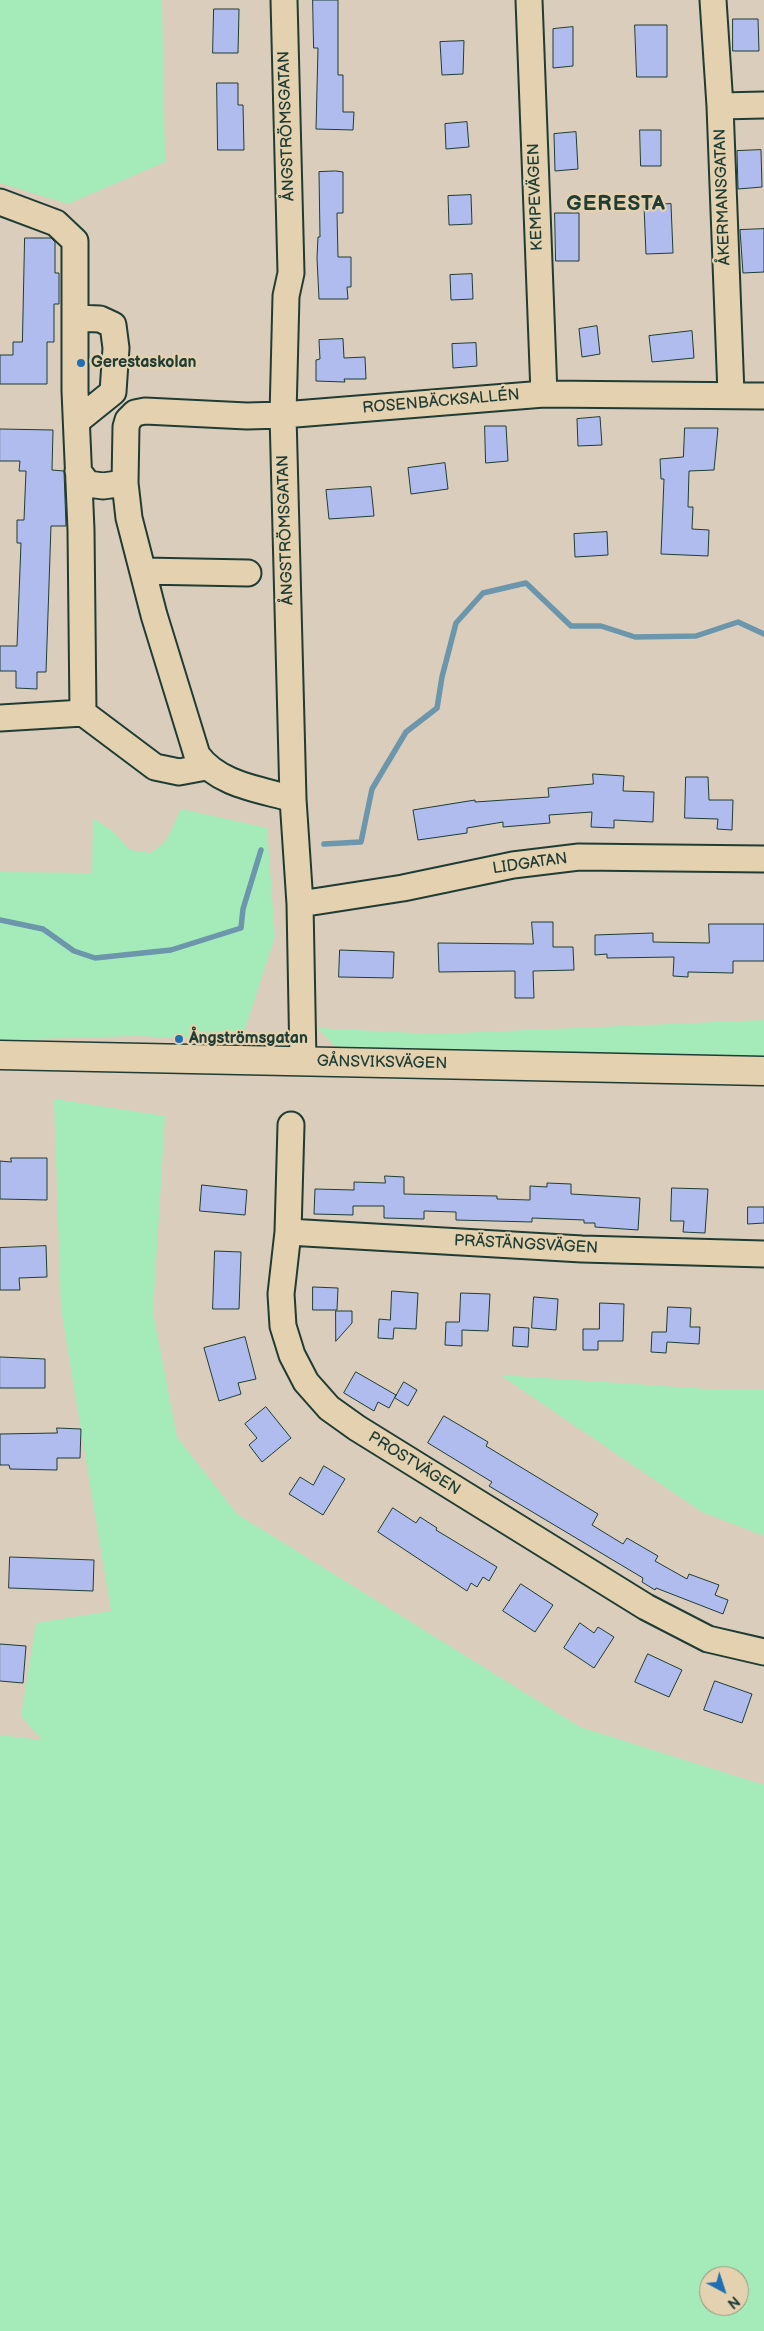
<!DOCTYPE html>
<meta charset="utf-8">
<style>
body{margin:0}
#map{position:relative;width:764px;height:2331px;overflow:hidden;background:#dacdbb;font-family:"Balsamiq Sans",sans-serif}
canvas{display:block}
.north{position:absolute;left:699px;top:2266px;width:50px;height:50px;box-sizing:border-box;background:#e4d1af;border:1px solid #95967e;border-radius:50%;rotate:140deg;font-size:14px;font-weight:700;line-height:20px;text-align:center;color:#1f3d34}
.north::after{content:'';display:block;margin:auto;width:18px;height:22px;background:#1f6fb2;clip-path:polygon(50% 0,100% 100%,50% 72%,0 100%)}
</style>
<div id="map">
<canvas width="764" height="2331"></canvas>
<div class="north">N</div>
</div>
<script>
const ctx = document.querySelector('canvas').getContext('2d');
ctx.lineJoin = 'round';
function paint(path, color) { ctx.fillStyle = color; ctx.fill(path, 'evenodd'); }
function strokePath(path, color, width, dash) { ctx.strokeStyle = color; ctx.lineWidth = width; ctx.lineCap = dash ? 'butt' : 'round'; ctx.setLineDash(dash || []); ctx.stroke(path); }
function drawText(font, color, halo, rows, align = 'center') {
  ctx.font = font + ' "Balsamiq Sans",sans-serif'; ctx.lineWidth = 4.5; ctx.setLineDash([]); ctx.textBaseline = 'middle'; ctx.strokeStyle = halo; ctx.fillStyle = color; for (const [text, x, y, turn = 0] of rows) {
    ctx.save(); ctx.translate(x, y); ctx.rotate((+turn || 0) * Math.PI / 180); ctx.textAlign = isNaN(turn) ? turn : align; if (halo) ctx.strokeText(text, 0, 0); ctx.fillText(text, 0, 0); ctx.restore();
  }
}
paint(new Path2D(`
 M0 0H162L165 162 68 204 0 183Z
 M181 809 267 828 275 937 241 1041 138 1036 0 1040V872L92 873 93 818 111 830 130 850 151 853 166 841Z
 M764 1020V1059L337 1048 318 1028 435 1034Z
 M54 1099 165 1116 153 1312 177 1437 237 1514 580 1727 764 1785V2331H0V1735L42 1740 21 1716 36 1623 111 1611 61 1309ZM709 2276H739V2306H709Z
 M500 1375 723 1390H764V1536L702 1512Z`), '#a4ebb9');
strokePath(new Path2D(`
 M324 844 361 842 372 789 406 732 437 708 442 677 456 623 483 593 526 583 571 626H601L635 637 696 636 738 622 764 634
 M0 920 43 929 74 951 95 958 171 950 241 928 243 909 261 850`), '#6b96ac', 5.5);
const building = new Path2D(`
 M313 0H338V75H343V112H354L353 130 316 129 318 48H314Z
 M214 9H239L238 53H213Z
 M733 19H758L759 51H733Z
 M635 25H667V77H637Z
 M573 27V66L553 68V29Z
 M464 41 463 74 442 75 440 42Z
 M217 83H238V105H243L244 150H218Z
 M467 122 469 147 446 149 445 124Z
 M640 130H661V166H641Z
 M576 132 578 169 555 171 554 134Z
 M761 150 762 187 738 189 737 151Z
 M336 171 343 172V213H337L338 257H351V287H347L348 299H319L317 258 318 237H320L319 172Z
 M471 195 472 224 449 225 448 196Z
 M671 204 673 253 646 254 644 205Z
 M555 213H579V261H556Z
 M764 229V272L743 273 740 230Z
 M25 238H51L55 242V273H59V304H54V342H47V384H0V355H13V342H22Z
 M472 274 473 299 451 300 450 275Z
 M597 326 600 354 582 357 579 329Z
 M692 331 694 358 652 362 649 336Z
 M343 339 344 358 365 357 366 379H344L345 382 316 381V360L320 359 319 340Z
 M476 343 477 366 453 368 452 344Z
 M600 417 602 445 578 446 577 419Z
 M485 426H506L508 461 486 463Z
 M685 428H718L714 470 689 471 688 507H693L692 529 709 530 708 556 661 554 664 479H661L660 459 683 457Z
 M0 429 53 430 52 470 64 471 66 526H51L46 672H37V689L16 688V671H0V646H17L21 543H17V520H24L26 471H19L20 461H0Z
 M445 463 448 489 411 494 408 468Z
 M371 487 374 516 329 519 326 490Z
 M607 532 608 555 575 557 574 534Z
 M593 774 624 776 623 791 654 792 653 822 614 820V828L591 827 592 812 549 815 550 823 503 827V822L467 828V833L418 840 413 810 475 800V802L549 797 548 788 593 784Z
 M686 777H708L709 800H733L732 830 717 829 718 819 685 818Z
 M532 922H553V947H573L574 970 533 971 534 998H515V971L439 972 438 943 533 944Z
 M709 924H764V961H733V973L688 972V977L673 976 674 957 607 958V954L595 955V935L653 933V942L709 943Z
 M340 950 394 952 393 978 339 977Z
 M11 1158H47V1200L0 1199V1161L11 1162Z
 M385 1176 404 1177V1194L497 1196V1199L530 1200V1186L547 1187V1183L571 1184V1194L640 1198 638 1230 595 1227V1223H584V1220L532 1218V1222L456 1220V1212L424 1211V1219L384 1218V1206H353V1215L314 1214 315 1189 354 1190V1182L385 1183Z
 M202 1185 247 1190 245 1215 200 1211Z
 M672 1188 708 1189 705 1233 683 1232 684 1221H671Z
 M748 1207H764V1223L748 1224Z
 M46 1246 47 1277 19 1278 20 1290H0V1248Z
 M215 1251 241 1252 239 1309H213Z
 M313 1287 338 1288 337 1310H313Z
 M392 1291 418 1293 416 1329 394 1328 393 1339 378 1338 379 1319 390 1320Z
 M461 1293 490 1294 488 1331 462 1330V1346L445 1345 446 1322H459Z
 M534 1297 558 1299 556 1330 532 1328Z
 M600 1303 624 1304 623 1341H598V1350H583V1329H599Z
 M668 1307 691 1308 690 1327H700L699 1344 667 1342 666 1353 651 1352 652 1332H666Z
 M336 1311H352V1323L336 1341Z
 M514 1327 529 1328 528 1347 513 1346Z
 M245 1337 256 1379 238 1383 241 1394 219 1401 204 1348Z
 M0 1357 45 1359V1388H0Z
 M356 1372 396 1395 389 1408 378 1402 374 1411 344 1393Z
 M404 1382 417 1390 408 1406 395 1398Z
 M266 1407 291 1438 262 1462 249 1445 257 1438 245 1424Z
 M444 1416 488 1442 486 1446 598 1514 592 1525 623 1544 627 1538 658 1556 655 1561 687 1579 689 1574 719 1585 715 1595 728 1600 723 1614 656 1588 655 1590 642 1582 643 1578 489 1486 492 1482 428 1443Z
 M57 1428 81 1429 80 1458H57V1470L10 1469 9 1465H0V1434L57 1433Z
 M324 1466 345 1479 323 1515 289 1494 300 1477 313 1485Z
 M393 1508 416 1523 420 1517 437 1528 436 1530 497 1567 489 1581 483 1577 477 1587 471 1583 467 1591 378 1532Z
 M10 1557 94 1560 93 1591 9 1588Z
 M521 1584 553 1605 535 1632 503 1611Z
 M580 1623 594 1633 598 1627 614 1637 594 1668 564 1648Z
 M0 1644 26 1646 23 1683 0 1681Z
 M648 1654 682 1670 669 1697 635 1682Z
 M715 1681 752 1694 742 1723 704 1710Z`);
paint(building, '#b0bced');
strokePath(building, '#1f3d34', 1);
const minor = new Path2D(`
 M284 0 291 273 286 296 283 415 293 799 300 904 303 1061
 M529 0 544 394
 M713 0 720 106 731 394
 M720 106 764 105
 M0 202 56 223 75 241V391L81 530 83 713 155 767 179 772 206 767
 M76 318 100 319 113 325 116 348 113 392 77 421
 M78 471 88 484 103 486 125 483
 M143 571 248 573
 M0 718 83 713
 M293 799C259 789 219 785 197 755L154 615 129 518 125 483 126 427 128 420 135 413 145 411 247 416 283 415 544 394 764 396
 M300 904 403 888 513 865 579 857 764 859
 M291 1125 288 1232 281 1294 283 1326 292 1355 306 1382 329 1408 357 1428 646 1607 708 1639 764 1652
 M288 1232 582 1249 764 1254`);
const major = new Path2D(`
 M0 1055 764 1071`);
strokePath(minor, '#1f3d34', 29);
strokePath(major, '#1f3d34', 31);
strokePath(minor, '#e4d1af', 25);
strokePath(major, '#e4d1af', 28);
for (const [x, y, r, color] of [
 [81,363,5,"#1f6fb2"],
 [179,1039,5,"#1f6fb2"]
]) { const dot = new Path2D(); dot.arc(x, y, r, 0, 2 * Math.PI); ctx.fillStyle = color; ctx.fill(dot); strokePath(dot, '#e4d1af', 2); }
drawText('16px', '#1f3d34', '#e4d1af', [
 ["ÅNGSTRÖMSGATAN",287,126,-92],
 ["KEMPEVÄGEN",536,197,-92],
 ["ÅKERMANSGATAN",723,197,-92],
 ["ROSENBÄCKSALLÉN",441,402,-5],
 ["ÅNGSTRÖMSGATAN",286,530,-92],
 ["LIDGATAN",530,864,-8],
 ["GÅNSVIKSVÄGEN",382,1063,1],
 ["PRÄSTÄNGSVÄGEN",526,1245,3],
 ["PROSTVÄGEN",414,1464,32]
]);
drawText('bold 16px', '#1f3d34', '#e4d1af', [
 ["Gerestaskolan",91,363],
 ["Ångströmsgatan",189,1039]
], 'left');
ctx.letterSpacing = '1px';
drawText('bold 21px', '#1f3d34', '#e4d1af', [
 ["GERESTA",616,205]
]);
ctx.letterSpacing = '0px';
</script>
